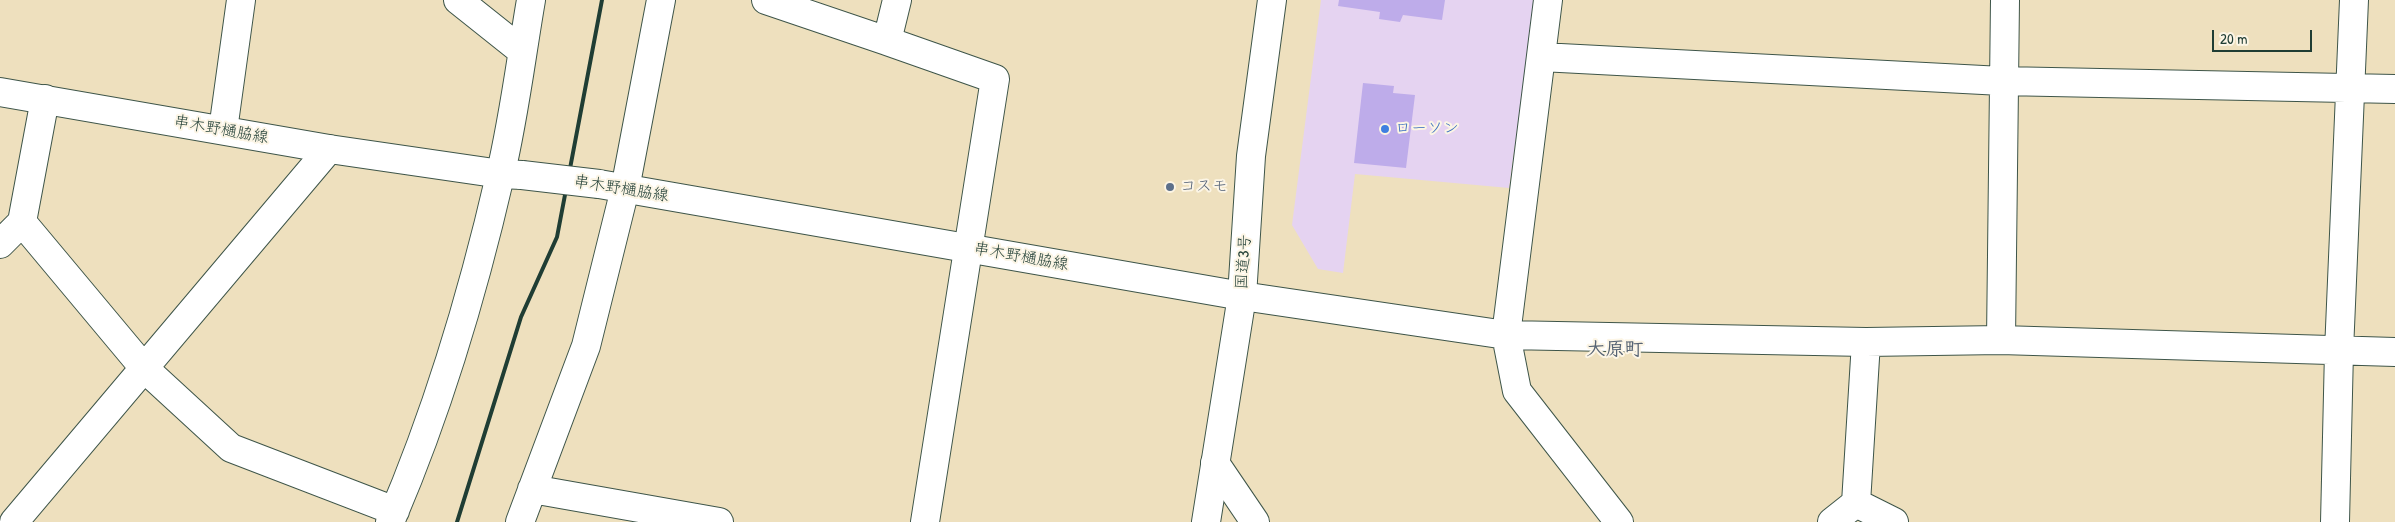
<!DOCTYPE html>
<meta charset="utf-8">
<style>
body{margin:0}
#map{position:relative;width:2395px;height:522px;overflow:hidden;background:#eee0be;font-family:"Patrick Hand",sans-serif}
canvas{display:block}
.scale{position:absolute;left:2212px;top:30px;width:100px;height:22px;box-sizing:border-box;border:2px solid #1f3d34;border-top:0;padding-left:6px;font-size:15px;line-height:18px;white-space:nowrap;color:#1f3d34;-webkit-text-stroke:4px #fcf5e5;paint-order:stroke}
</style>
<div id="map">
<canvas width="2395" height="522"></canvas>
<div class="scale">20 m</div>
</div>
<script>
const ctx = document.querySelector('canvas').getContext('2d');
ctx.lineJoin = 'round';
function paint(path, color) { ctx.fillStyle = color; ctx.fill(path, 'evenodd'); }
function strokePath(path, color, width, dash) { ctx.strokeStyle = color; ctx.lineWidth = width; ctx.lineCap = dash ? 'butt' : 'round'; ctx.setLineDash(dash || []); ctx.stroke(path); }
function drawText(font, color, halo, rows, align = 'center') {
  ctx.font = font + ' "Patrick Hand","Klee One",sans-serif'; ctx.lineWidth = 4; ctx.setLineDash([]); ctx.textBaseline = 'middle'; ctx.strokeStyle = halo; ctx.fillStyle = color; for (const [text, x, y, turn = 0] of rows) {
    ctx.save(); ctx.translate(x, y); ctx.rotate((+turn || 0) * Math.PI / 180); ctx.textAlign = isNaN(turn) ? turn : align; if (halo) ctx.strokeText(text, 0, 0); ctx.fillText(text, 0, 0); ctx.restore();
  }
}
paint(new Path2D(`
 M1321 0H1535L1509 188 1355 174 1343 273 1318 269 1292 225Z`), '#e5d3f1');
paint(new Path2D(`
 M1339 0H1445L1442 20 1403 15 1400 22 1379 19 1380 12 1338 6Z
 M1363 83 1394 86 1393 93 1415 95 1406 168 1354 163Z`), '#beacea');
const minor = new Path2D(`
 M458 0 522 51
 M766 0 887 41
 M897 0 887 41 995 79 925 522
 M1548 0 1506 335 1517 391 1619 522
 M1541 57 2002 81 2395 89
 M223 130 241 0
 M22 222 144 368 231 448 395 511
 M0 244 22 222 45 99
 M1242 296 1506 335 1866 342 2001 340 2395 352
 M2001 340 2005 0
 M1215 463 1255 522
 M532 489 719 522
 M1856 503 1894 522
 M14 522 329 149
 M390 522C438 411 473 293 500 176 514 118 521 58 531 0
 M520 522 586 346 625 189 661 0
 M1832 522 1856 503 1866 342
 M2335 522 2339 351 2354 0`);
const major = new Path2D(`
 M0 92 329 149 501 174 522 175
 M599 184 1242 296`);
const highway = new Path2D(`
 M1206 522 1242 296 1251 156 1272 0`);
strokePath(minor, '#3e5549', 30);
strokePath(major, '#3e5549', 30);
strokePath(highway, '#3e5549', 30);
strokePath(minor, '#fff', 28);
strokePath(major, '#fff', 28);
strokePath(highway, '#fff', 28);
strokePath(new Path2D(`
 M457 522 521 317 557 237 602 0`), '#1f3d34', 4);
const majorBridge = new Path2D(`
 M522 175 599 184`);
strokePath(majorBridge, '#3e5549', 30, []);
strokePath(majorBridge, '#fff', 28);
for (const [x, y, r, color] of [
 [1385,129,5,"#3f7fe0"],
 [1170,187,5,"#5c6f8a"]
]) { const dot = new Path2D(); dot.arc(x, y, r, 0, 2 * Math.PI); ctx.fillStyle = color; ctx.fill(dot); strokePath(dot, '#fcf5e5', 2); }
drawText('16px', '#366cbe', '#fcf5e5', [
 ["ローソン",1395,129]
], 'left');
drawText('16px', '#1f3d34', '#fcf5e5', [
 ["串木野樋脇線",221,130,10],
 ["串木野樋脇線",621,189,9],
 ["串木野樋脇線",1021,257,10],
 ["国道3号",1244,262,-86]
]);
drawText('16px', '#4e5e75', '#fcf5e5', [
 ["コスモ",1180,187]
], 'left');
drawText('bold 19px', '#576474', '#fcf5e5', [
 ["大原町",1615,350]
]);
</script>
